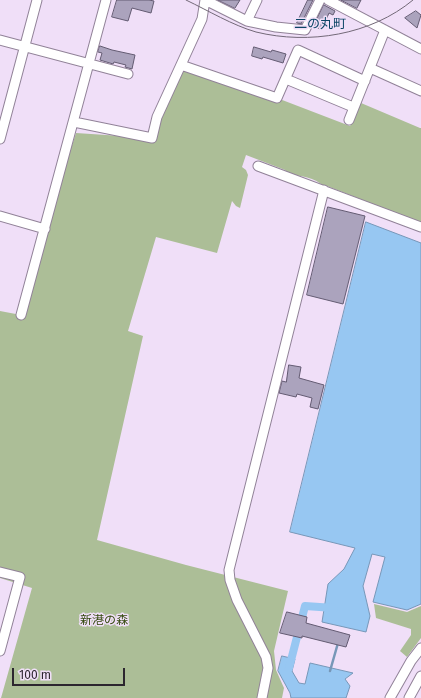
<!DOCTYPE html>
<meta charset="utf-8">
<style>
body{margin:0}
#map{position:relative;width:421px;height:698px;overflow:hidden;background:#f0dff8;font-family:"Fira Sans",sans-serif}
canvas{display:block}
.scale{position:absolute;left:12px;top:668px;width:113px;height:18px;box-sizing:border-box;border:2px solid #2c262f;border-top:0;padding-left:5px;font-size:12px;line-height:14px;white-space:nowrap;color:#2c262f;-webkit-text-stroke:3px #f0dff8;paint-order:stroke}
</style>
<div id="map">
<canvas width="421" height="698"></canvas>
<div class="scale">100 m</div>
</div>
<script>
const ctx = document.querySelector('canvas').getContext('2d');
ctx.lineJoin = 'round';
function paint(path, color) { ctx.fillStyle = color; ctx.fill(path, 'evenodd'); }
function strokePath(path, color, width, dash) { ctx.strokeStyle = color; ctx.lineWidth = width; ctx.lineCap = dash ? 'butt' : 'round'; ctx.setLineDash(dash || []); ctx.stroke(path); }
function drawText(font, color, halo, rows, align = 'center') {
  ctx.font = font + ' "Fira Sans","Noto Sans JP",sans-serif'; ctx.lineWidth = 3; ctx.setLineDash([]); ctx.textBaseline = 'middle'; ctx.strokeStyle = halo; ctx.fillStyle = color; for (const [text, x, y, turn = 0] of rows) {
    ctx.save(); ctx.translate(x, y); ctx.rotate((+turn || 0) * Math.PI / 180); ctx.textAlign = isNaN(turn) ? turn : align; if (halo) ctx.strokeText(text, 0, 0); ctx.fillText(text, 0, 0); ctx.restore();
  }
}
paint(new Path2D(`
 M181 65 277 98 350 126 361 103 420 128H421V223L327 186 324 187C316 177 299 176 288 174L285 170 246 155 242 167 246 170 248 175 240 208 236 206 232 201 217 253 156 237 128 331 143 336 97 540 186 565 288 591 274 651 276 670 284 688 282 698H1L32 588 0 578V311L21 315 45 229 76 133 151 138Z
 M374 604 407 612 421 606V638L407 657 400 651 411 635V629L376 618Z`), '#acbe97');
const water = new Path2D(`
 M366 222 421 243V604L407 610 373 602 385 557 372 554 363 586 370 616 366 632 322 622 328 584 344 569 355 548 290 532Z
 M282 656 295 659 292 671 299 683 305 684 310 663 353 673 345 679 350 686 346 698H291L290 693 278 671Z`);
paint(water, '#97c7f2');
strokePath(water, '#7797b8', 1);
strokePath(new Path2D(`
 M330 671 338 643`), '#7797b8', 2.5);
strokePath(new Path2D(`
 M289 668 305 606 334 608`), '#97c7f2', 8);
const building = new Path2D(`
 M117 0H149L154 1 151 13 132 8 128 21 112 17Z
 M218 0H240L235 8Z
 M308 0H313L301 24 297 23Z
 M341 0H361L357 8Z
 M324 5 335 11 333 15 329 13 323 27H321L320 29 314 26Z
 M416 11 421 15 417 28 405 18Z
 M100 46 112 50 135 55 132 69 125 67 126 65 114 62 113 64 100 60 102 53 98 52Z
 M254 47 271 52 272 50 286 54 283 63 263 57 262 59 252 56Z
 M328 207 365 216 343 304 307 295Z
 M289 365 301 367 299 378 324 385 318 409 310 407 312 398 297 394 296 397 279 393 282 381 286 382Z
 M287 612 307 617 306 623 350 635 346 647 302 636V638L280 633Z`);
paint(building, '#aba3bd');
strokePath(building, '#635b72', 1);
const minor = new Path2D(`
 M205 0 247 21 276 27 305 30 320 0
 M328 0 421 49
 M247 21 257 0
 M0 40 128 74
 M181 65 277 98 298 50 365 81
 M370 68 421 91
 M286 79 353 107
 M349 120 385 30
 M74 122 152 138 157 117 202 19 205 0
 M0 139 37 0
 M258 166 421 227
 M0 216 45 229
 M21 315 106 0
 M0 572 20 577 0 651
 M262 698 268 668 266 657 237 600 230 580 229 570 324 190
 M390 698 411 661 421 648
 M409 698 421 676`);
strokePath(minor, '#918298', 11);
strokePath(minor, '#fff', 9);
strokePath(new Path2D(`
 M186 0C209 11 232 25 256 32 309 45 371 35 413 0`), '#726877', 1);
drawText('12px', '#33490d', '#f0dff8', [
 ["新港の森",104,621]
]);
drawText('13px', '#0b4566', '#f0dff8', [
 ["二の丸町",320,24]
]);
</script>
